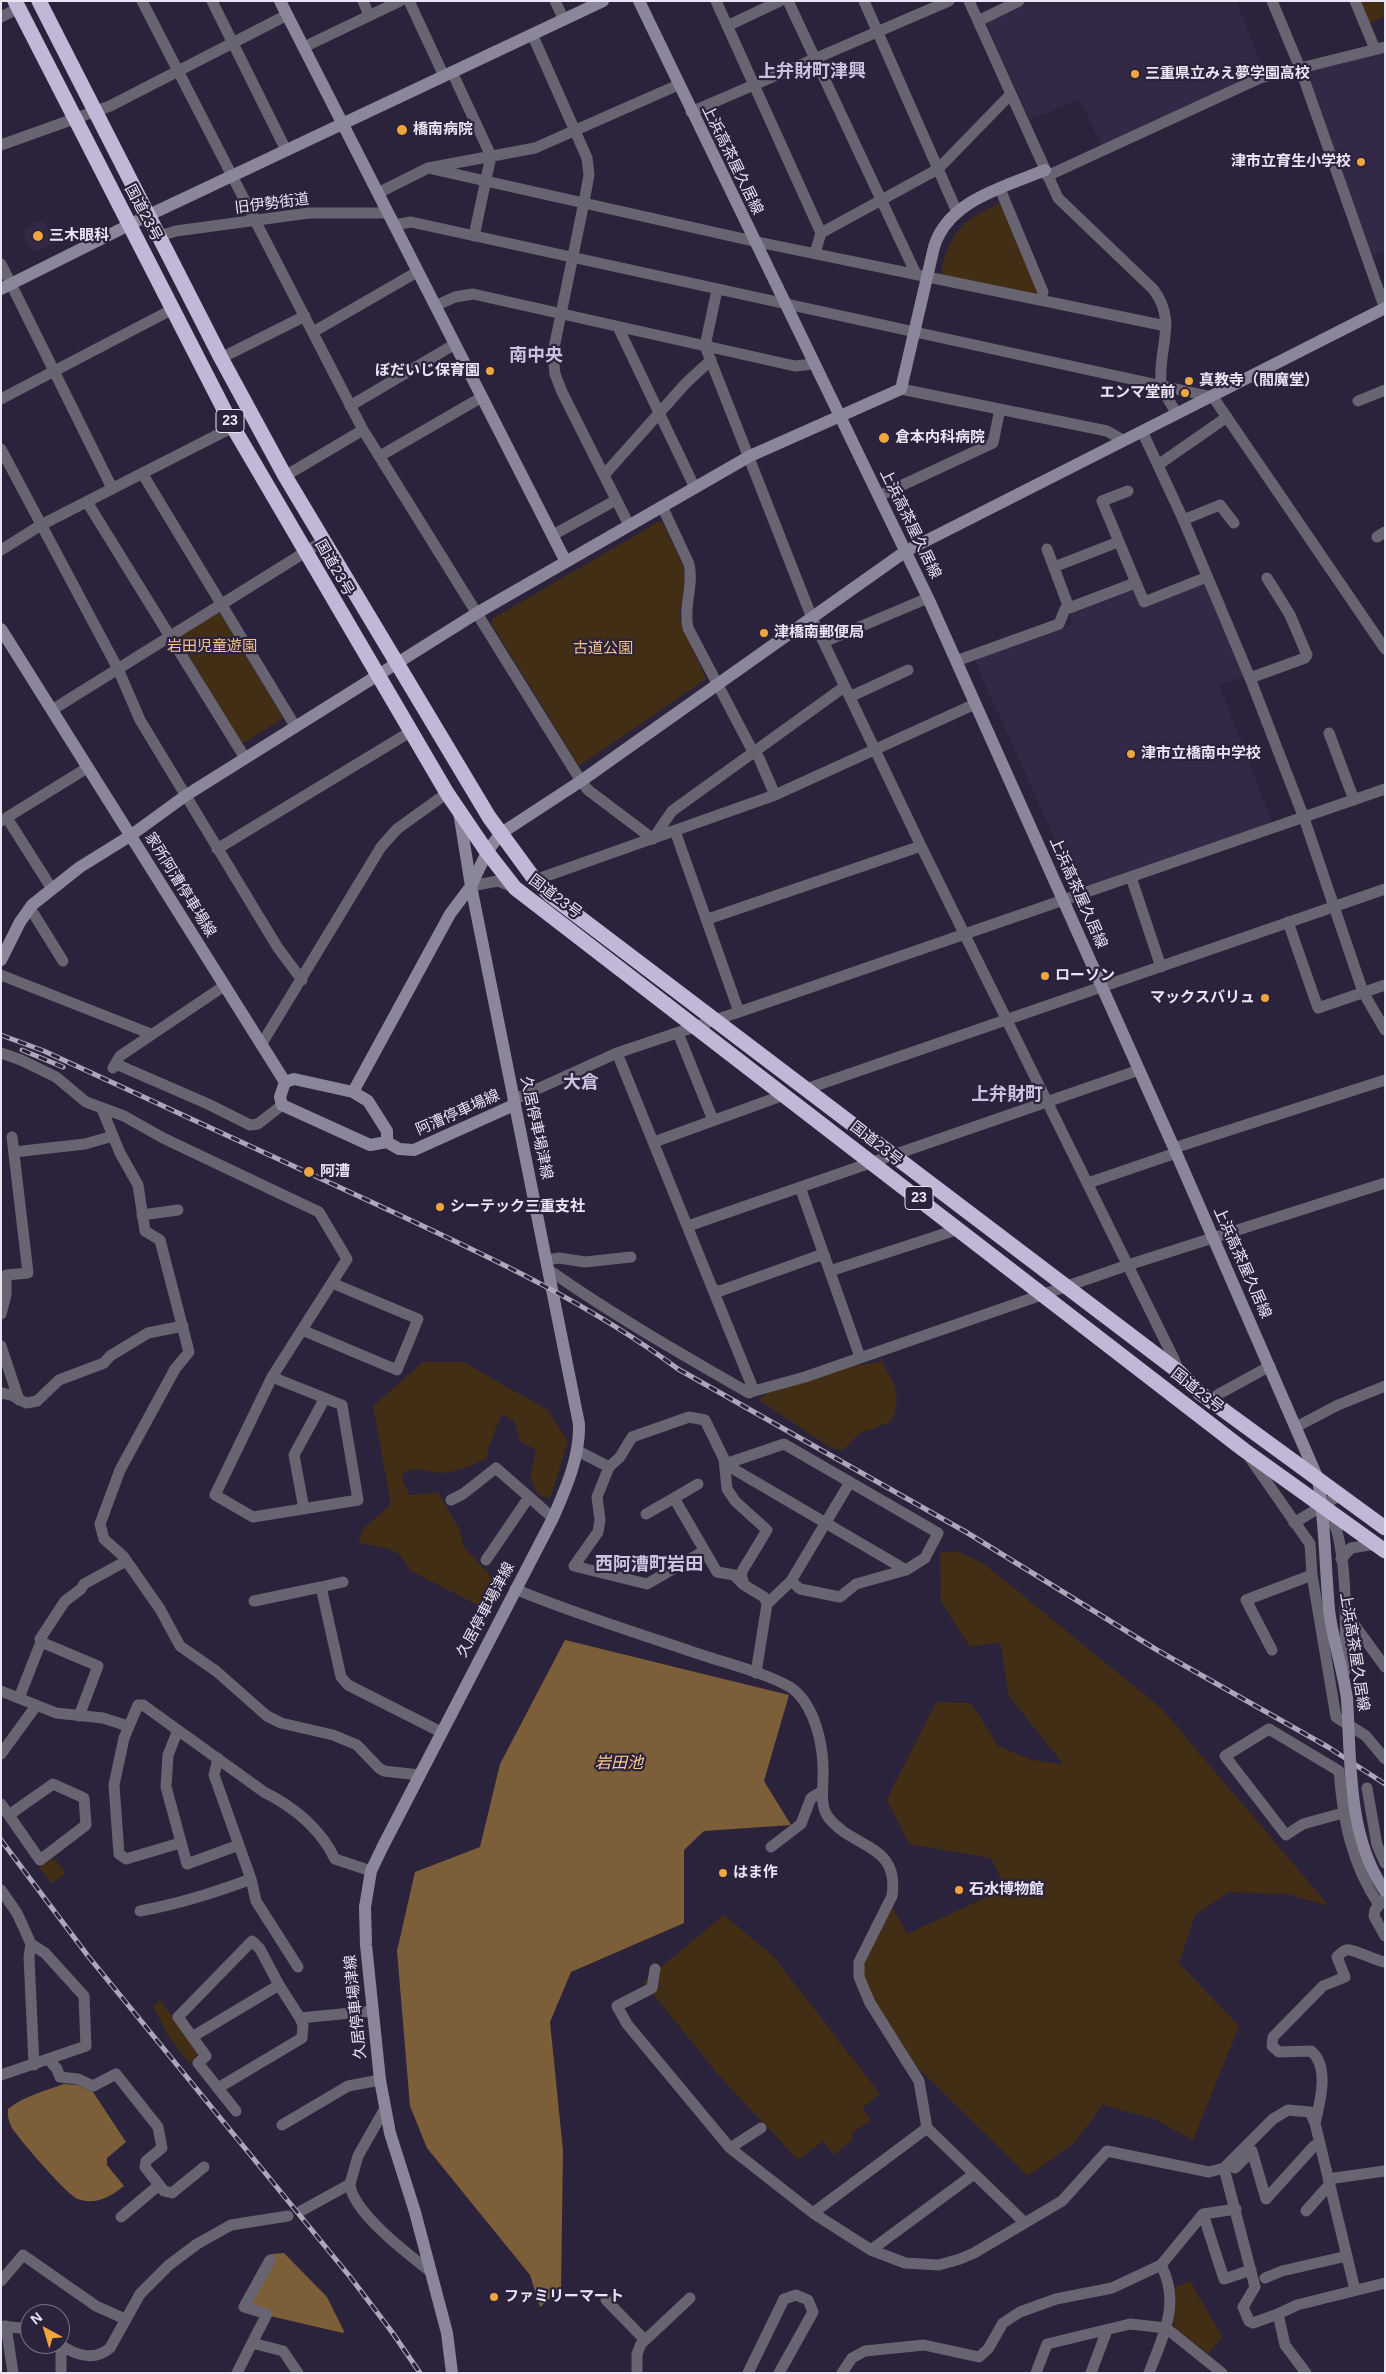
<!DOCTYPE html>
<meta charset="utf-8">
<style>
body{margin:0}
#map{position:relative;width:1386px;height:2374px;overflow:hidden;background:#2b233b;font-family:Arial,sans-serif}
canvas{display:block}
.frame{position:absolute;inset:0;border:2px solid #eae5f5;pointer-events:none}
.north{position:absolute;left:20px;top:2304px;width:50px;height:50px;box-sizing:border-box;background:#2b233b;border:1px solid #777185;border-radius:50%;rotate:321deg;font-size:14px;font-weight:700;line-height:20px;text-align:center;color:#eae5f5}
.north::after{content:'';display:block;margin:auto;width:18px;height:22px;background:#f0a63f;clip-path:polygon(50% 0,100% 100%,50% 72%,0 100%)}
</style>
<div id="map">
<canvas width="1386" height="2374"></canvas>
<div class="frame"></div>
<div class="north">N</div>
</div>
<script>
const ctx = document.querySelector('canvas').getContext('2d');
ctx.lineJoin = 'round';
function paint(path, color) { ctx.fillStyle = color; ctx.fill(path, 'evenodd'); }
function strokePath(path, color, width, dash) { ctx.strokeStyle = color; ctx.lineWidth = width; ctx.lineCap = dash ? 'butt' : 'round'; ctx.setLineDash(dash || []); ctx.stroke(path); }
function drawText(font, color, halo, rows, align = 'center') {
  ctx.font = font + ' Arial,"Noto Sans JP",sans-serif'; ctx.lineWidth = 4.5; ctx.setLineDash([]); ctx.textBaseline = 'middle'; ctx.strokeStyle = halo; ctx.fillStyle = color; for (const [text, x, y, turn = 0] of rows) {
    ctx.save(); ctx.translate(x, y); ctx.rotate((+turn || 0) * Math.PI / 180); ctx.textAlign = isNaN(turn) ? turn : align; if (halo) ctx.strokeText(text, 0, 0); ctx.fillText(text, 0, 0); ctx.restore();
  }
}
paint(new Path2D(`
 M1029 1H1236L1265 73 1103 148 1079 99 1030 120 986 23 987 20Z
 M1385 50V251L1370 256 1306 73 1307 70Z
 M44 221 54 243 33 252 24 235 25 230 32 226 33 223Z
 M1204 582 1246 676 1219 685 1272 822 1079 889 1076 886 974 659 1073 624 1069 611 1134 586 1141 606Z`), '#332947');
paint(new Path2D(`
 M1359 1H1385V16L1368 24Z
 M1000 203 1039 290 1036 294 943 275 941 272C951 230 962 221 1000 203Z
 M658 522 663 523 683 566 685 582 679 618 706 679 579 766 491 623 492 619Z
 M217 613 221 614 282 716V719L245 742H241L179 639 180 636Z
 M882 1361C894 1384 903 1396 891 1422L860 1433 843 1450 831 1448 759 1400 770 1391 854 1366Z
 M423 1362H463L548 1410 568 1441 550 1499 538 1494 530 1477 536 1450 520 1441 514 1421 502 1414 489 1446 486 1459C472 1465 457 1472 442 1473 420 1473 423 1463 401 1475L409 1495 438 1492 459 1529 464 1547 500 1586 504 1596 487 1610 411 1571 399 1554 386 1548 359 1543 362 1530 391 1504 373 1406Z
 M957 1551 984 1564 1161 1708 1329 1906 1287 1894 1229 1892 1195 1915 1179 1963 1239 2026 1193 2140 1154 2119 1103 2105 1074 2143 1028 2176 918 2068 875 2002 863 1975V1969L865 1959 892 1907 907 1934 1006 1888 991 1858 909 1844 887 1799 936 1702 971 1703 998 1746 1032 1760 1063 1764 1009 1696 1000 1642 970 1647 941 1601 940 1553Z
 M53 1857 65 1873 52 1884 39 1867Z
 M724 1915 774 1957 880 2094 862 2108 871 2120 851 2134 853 2139 834 2155 823 2141 798 2160 723 2080 643 1982Z
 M160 2000 197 2050V2056L189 2063 169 2037 153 2006Z
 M1190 2281 1222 2337 1208 2354 1176 2329 1173 2320 1175 2287Z`), '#422e15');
paint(new Path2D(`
 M565 1640 789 1695 764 1781 791 1825 704 1831 684 1850V1923L571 1972 550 2022 563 2151 561 2289 540 2307 530 2275 427 2148 410 2106 397 1951 415 1872 480 1847 500 1764Z
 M64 2084 77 2085 93 2092 126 2142 107 2158V2165L124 2186C111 2196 96 2206 78 2199 67 2195 19 2139 12 2128 9 2122 7 2115 8 2109 24 2096 45 2091 64 2084Z
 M284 2253 327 2297 344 2331 343 2333 270 2316 250 2307 269 2257 271 2254Z`), '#7c5e39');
strokePath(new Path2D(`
 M142 1 363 430 581 781 588 790 653 839
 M212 1 286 150
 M363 1 369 15
 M409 1 444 76
 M555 1 564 20
 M716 1 821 233 815 253
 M788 1 916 274
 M864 1 957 212
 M969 1 1058 198 1153 289C1178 321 1158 347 1161 383 1162 392 1172 405 1177 414
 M1272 1 1300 68 1385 309
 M1355 1 1375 49
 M1 17 19 8
 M978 21 1019 1
 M727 26 780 1
 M532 34 587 158 589 175 584 202 553 353 555 374 562 392 629 525
 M304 47 400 1
 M452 72 491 156 474 236
 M691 112 949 1
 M1 145 110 106 287 15
 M428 168 753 241 1166 326
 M1047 176 1260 78 1385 47
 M1000 189 1043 292 1041 300
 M378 193 428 168 535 148 678 85
 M394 225 411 222 1213 397 1385 649
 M821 233 938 169 1011 94
 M159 236 176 231 309 213H388
 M1 264 112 488
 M717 290 705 346 812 618 921 846 1174 1359 1179 1372
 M435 306 455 297 473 294 795 366 814 364
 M618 327 695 488
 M313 332 417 272
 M221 358 305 316
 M901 389 1107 431 1123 440
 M1 399 173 309
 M1358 401 1385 390
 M350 406 455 344
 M1142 431 1183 519 1250 678 1304 818 1363 992 1385 1030
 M1 449 118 669 140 720 278 948 302 980
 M380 456 482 397
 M1158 465 1227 417
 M142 473 295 726
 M604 475 686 383 711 360
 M285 476 363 430
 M1128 491 1102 501 1144 602 1207 577
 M879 496 993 443 1000 409
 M87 502 245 758
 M662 506 689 564C694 586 683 606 688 628L750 746 759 758 775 795
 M1183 520 1220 505 1234 523
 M553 535 616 500
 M1377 537 1385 532
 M1 550 41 525 233 427
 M1054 567 1118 542
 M1069 608 1135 583
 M824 642 928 598
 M956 661 1059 624 1065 609 1069 608 1047 549
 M1250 678 1305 658 1307 655 1290 615 1267 578
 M849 695 856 694 908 670
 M52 710 323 541
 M1329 733 1354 800
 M7 818 52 889
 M1 821 87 768
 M675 831 739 1012
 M653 839 672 811 844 687
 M217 849 410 732
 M1131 877 1161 967
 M535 880 775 795 975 704
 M471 886 498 881 515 888
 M30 908 63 961
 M708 919 921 846
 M1288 922 1318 1008 1385 985
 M1 975 151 1034
 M678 1033 713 1120
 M261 1045 381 847 397 829 447 793
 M1 1053 21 1060 56 1077 86 1102 124 1116 163 1138 319 1212 347 1259 272 1377
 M617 1053 754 1391 805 1377 1128 1265 1385 1183
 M116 1064 208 1104 250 1125 258 1124 282 1105
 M113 1068 120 1056 224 986
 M806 1089 1385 889
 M513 1100 617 1053 739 1012 1385 789
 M102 1109 120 1153 138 1185 145 1231 160 1240 189 1352 175 1369 120 1470 100 1524 104 1539 123 1556 160 1609 180 1646 216 1671 267 1716 281 1723 333 1735 357 1745 379 1768 384 1771 419 1775
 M654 1142 784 1095
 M1174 1148 1385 1080
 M14 1152 85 1144 113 1136
 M1088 1183 1176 1153
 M800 1187 860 1357
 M142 1215 178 1210
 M688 1226 1139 1070
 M547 1260 559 1258 585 1262 631 1257
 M549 1270C613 1315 681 1354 749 1393L754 1391
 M830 1271 959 1229
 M714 1290 720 1291 818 1256 825 1257
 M1 1314 6 1295V1275L28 1273 12 1137
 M302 1330 397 1370 418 1319 332 1283
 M1 1346 19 1400
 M272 1377 342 1405 358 1500 253 1517 215 1495Z
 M1 1393 11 1395 26 1403 37 1401 59 1380 104 1363 110 1356 148 1333 183 1326
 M1211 1401 1219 1394 1270 1366
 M1296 1427 1338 1405 1385 1386
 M578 1451 609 1467 620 1457 632 1437 689 1417 705 1420 724 1459 727 1489 735 1501 767 1530 741 1573 744 1585 764 1597 767 1604 756 1673
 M1250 1458 1310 1544 1312 1575 1336 1717 1366 1736 1385 1759
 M725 1464 784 1444 938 1533 925 1558 906 1570 856 1584 840 1597 800 1589 791 1581 767 1604
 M725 1464 906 1570
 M609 1467 597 1497 600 1520 598 1532 574 1566 647 1584 704 1551
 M698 1484 674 1498 717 1572 734 1575 744 1585
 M451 1500 463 1494 496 1468 553 1518
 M304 1509 294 1455 325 1398
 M1326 1511C1329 1517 1335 1524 1337 1531 1348 1574 1345 1627 1345 1671
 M646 1514 674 1498
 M1294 1523 1340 1495
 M1341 1559 1351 1548 1375 1544
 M486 1560 529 1497
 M791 1581 850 1482
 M321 1587 343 1582
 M515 1589C577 1615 641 1634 705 1656 733 1665 765 1673 790 1687 796 1691 800 1695 804 1701 818 1721 824 1751 823 1777 823 1789 820 1806 828 1817 852 1849 900 1843 892 1896L859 1962V1977L870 2003 919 2081 927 2128 1024 2222
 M254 1601 321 1587 341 1677 348 1685 441 1732
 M1345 1612 1385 1667
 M41 1642 40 1639 65 1601 81 1589 84 1584 126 1561
 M1272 1650 1246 1600 1312 1575
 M1 1691 56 1713 103 1718 128 1726
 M19 1698 41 1642 98 1666 79 1716
 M178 1730 168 1755 166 1787 187 1864 239 1845
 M1 1754 36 1706
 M218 1758 214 1775 251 1879 256 1901 298 1967
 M1367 1788 1377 1845 1385 1863
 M1 1804 40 1860 86 1825 84 1798 53 1784 9 1815
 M1343 1813 1303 1824 1286 1835 1225 1756 1269 1729 1339 1771C1343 1820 1351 1863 1379 1905
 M180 1843 126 1859 119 1854 114 1785 124 1738 138 1705H143L264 1792C294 1807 320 1828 335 1859L371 1871
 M771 1847 801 1824 811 1798 821 1792
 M1 1890 17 1913 31 1944 45 1953 84 1996 86 2046 1 2075
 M1385 1898 1375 1910 1374 1916 1385 1936
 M140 1911C178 1904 214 1893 251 1879
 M31 1944 29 1957 34 2065
 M655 1969 652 1988 617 2006 627 2024 730 2148 813 2213 871 2250 905 2263 939 2265 960 2259 974 2253 1062 2201 1107 2151 1209 2172 1224 2168 1273 2119 1288 2110 1310 2112 1315 2123 1355 2290
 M192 2037 279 1985
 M49 2060 57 2069 60 2077 78 2079 93 2086 116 2074 158 2127 162 2148 146 2161 145 2167 164 2191 172 2193 204 2167
 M218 2088 302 2038 303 2025 300 2018
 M236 2111 198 2063 206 2056 178 2017 252 1941 260 1949 279 1985 300 2018 372 2011
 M1315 2123C1320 2103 1330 2066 1311 2051L1279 2052 1272 2046 1273 2037 1323 1986 1345 1977 1337 1957C1339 1955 1343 1951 1346 1950 1352 1948 1376 1961 1385 1962
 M282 2125 348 2086 380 2080
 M730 2148 761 2128
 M1224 2168 1255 2287 1243 2307 1249 2321 1253 2323 1278 2314
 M1235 2168 1252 2151 1266 2199 1314 2146 1320 2144
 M1328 2179 1384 2171
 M350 2184C352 2212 409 2255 431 2272
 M301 2211 350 2184 358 2156 384 2110
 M1306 2211 1329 2185
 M813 2213 927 2128
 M1203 2214 1224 2279 1251 2270
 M121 2217 159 2185
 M871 2250 974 2174
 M1161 2265 1203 2214 1236 2209
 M1265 2278 1282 2271 1347 2256
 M1 2281 23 2255 96 2306 125 2319
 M606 2300 645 2340
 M1 2326 30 2329
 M6 2326 13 2373
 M252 2343 267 2314 244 2307 270 2260
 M59 2344C75 2355 93 2362 110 2348L140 2294 169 2265 197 2244 231 2225 288 2216
 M61 2373V2346
 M237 2373 252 2343 283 2351 298 2373
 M637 2373V2354L641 2344 690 2298
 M748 2373 784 2299 796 2295 808 2300 813 2312 779 2373
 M842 2373 852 2358 865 2351 924 2345 979 2357 988 2349 1003 2323 1020 2312 1056 2299 1112 2288 1161 2265C1181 2303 1163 2336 1149 2373
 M1036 2373 1047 2344 1130 2324 1166 2328 1222 2373
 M1091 2373 1107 2330
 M1306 2373 1285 2345 1278 2314 1297 2305 1385 2283`), '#686471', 11);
strokePath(new Path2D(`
 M280 1 566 562
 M639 1 928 598 1174 1148 1318 1479C1325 1522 1325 1565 1329 1609 1332 1639 1343 1668 1347 1699
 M1 289 149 215 603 1
 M1 629 285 1082
 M1 960 20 922 32 905 80 867 130 836 185 796 477 613 750 456 901 389 934 247C948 200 1005 187 1045 170
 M294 1079 353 1092 368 1101 387 1131V1142L370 1145 282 1105 280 1097 285 1082Z
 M353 1092 450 914 471 886 459 812
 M387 1142 399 1149 414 1150 514 1105
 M452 2373 447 2333 415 2212 390 2133 380 2080 366 1945 365 1907 371 1871 383 1846 553 1518C566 1488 580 1457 579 1424L471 886 487 852 500 834 581 781 906 551 1385 308`), '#8c869a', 12);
strokePath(new Path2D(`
 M15 1 233 427 447 793 487 852 515 888 1244 1450 1385 1551
 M39 1 221 358 285 476 489 817 535 880 550 895 1179 1372 1200 1393 1385 1528`), '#c1b8d7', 15);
const rail = new Path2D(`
 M1 1035 44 1051C156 1103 268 1154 380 1206 483 1254 586 1301 678 1369L966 1532 1157 1650 1328 1747 1385 1784
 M22 1050 63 1067
 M1 1840 88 1956 351 2278 392 2332 420 2373`);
strokePath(rail, '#ada7b9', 5);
strokePath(rail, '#2b233b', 3, [9]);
strokePath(new Path2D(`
 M1347 1699C1351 1762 1347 1837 1385 1891`), '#8c869a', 12);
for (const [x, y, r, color] of [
 [1135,74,5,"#f0a63f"],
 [402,130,6,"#f0a63f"],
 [1361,162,5,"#f0a63f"],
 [38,236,6,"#f0a63f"],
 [490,371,5,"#f0a63f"],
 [1189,381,5,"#f0a63f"],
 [1185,393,5,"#f0a63f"],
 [884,438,6,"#f0a63f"],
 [764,633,5,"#f0a63f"],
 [1131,754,5,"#f0a63f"],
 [1045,976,5,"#f0a63f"],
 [1265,998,5,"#f0a63f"],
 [309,1172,6,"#f0a63f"],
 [440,1207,5,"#f0a63f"],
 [723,1873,5,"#f0a63f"],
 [959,1890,5,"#f0a63f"],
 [494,2297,5,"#f0a63f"]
]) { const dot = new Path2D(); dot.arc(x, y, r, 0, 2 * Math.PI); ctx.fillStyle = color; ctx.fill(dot); strokePath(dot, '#2b233b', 2); }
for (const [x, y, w] of [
 [230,421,28],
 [919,1198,28]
]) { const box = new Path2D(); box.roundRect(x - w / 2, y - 11.5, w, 23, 4); ctx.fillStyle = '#2b233b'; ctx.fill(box); strokePath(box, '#eae5f5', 1); }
drawText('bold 14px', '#eae5f5', null, [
 ["23",230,421],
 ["23",919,1198]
]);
drawText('bold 15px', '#eae5f5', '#2b233b', [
 ["三重県立みえ夢学園高校",1145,74],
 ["橋南病院",413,130],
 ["津市立育生小学校",1351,162,"right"],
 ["三木眼科",49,236],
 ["ぼだいじ保育園",480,371,"right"],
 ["真教寺（閻魔堂）",1199,381],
 ["エンマ堂前",1175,393,"right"],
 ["倉本内科病院",895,438],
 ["津橋南郵便局",774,633],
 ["津市立橋南中学校",1141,754],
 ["ローソン",1055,976],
 ["マックスバリュ",1255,998,"right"],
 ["阿漕",320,1172],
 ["シーテック三重支社",450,1207],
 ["はま作",733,1873],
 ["石水博物館",969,1890],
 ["ファミリーマート",504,2297]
], 'left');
drawText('15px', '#eae5f5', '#2b233b', [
 ["上浜高茶屋久居線",732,160,64],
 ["旧伊勢街道",272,204,-7],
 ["国道23号",143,213,62],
 ["上浜高茶屋久居線",910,524,64],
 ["国道23号",334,568,60],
 ["家所阿漕停車場線",180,885,58],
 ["上浜高茶屋久居線",1078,893,66],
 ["国道23号",555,897,37],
 ["阿漕停車場線",458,1113,-24],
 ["久居停車場津線",536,1128,78],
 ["国道23号",876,1144,38],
 ["上浜高茶屋久居線",1242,1263,66],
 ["国道23号",1197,1391,38],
 ["久居停車場津線",486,1610,-62],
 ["上浜高茶屋久居線",1354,1652,81],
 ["久居停車場津線",356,2007,-96]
]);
drawText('15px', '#f6c488', '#2b233b', [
 ["岩田児童遊園",212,647],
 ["古道公園",603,649]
]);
drawText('italic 16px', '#ffcc90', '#2b233b', [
 ["岩田池",619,1764]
]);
drawText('bold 18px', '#cbc2e1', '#2b233b', [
 ["上弁財町津興",812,72],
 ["南中央",536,356],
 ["大倉",581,1083],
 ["上弁財町",1007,1095],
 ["西阿漕町岩田",649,1565]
]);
</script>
